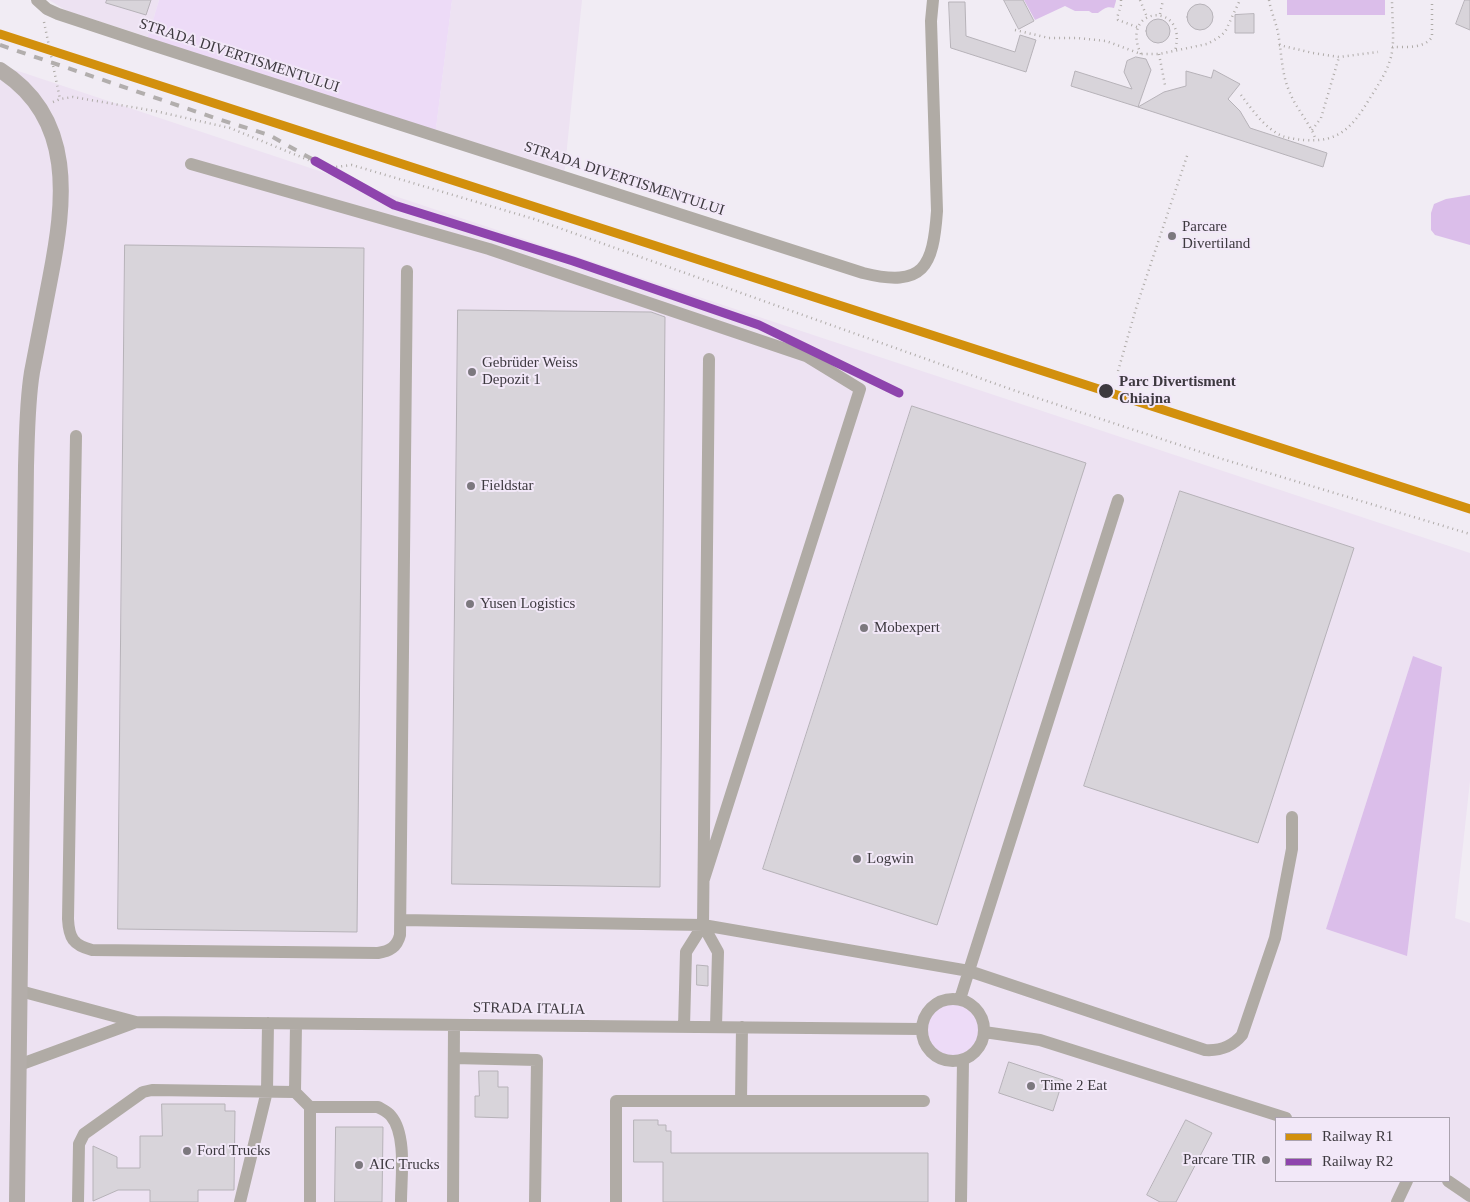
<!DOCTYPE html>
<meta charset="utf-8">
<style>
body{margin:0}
#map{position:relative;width:1470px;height:1202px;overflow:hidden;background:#f1ecf4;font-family:Georgia,serif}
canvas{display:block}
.legend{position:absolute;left:1275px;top:1117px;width:175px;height:65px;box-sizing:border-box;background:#f2e8f8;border:1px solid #aaa2ae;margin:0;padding:6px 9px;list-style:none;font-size:15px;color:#3d393f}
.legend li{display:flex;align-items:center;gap:10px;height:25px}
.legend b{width:25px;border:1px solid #aaa2ae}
</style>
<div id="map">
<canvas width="1470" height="1202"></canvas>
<ul class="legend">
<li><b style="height:6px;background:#d2900d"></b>Railway R1</li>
<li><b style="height:6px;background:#8e44ad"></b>Railway R2</li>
</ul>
</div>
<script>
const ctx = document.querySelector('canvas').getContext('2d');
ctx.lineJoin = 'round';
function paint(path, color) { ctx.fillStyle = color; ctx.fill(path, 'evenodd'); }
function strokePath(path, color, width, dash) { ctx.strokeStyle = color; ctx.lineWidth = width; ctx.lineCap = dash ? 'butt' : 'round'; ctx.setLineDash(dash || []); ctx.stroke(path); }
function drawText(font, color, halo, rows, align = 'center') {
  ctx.font = font + ' Georgia,serif'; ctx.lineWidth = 4; ctx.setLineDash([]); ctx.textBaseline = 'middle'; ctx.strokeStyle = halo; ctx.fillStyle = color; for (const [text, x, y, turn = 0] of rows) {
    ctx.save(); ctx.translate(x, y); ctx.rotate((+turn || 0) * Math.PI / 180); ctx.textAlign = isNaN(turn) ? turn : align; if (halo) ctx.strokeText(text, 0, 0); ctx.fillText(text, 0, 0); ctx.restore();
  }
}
paint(new Path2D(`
 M49 0H159L148 37 67 11Z
 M452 0H582L564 177 435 136Z
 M0 65 1470 553V781L1455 918 1470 923V1202H0ZM1276 1118H1449V1181H1276Z`), '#ede2f2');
paint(new Path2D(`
 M159 0H452L435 136 146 43Z
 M922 1030a31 31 0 1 1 62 0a31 31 0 1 1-62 0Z`), '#eddbf7');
paint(new Path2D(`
 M1024 0H1116V1L1114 8C1106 6 1104 9 1098 13H1092L1089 11H1075L1065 6 1035 20Z
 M1287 0H1385V15H1287Z
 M1470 195V245L1435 235 1431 230V213L1434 204 1446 199Z
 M1413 656 1442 667 1407 956 1326 929Z`), '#dbbeea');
const building = new Path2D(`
 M107 0H151L146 15 106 3Z
 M1004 0H1023L1034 21 1019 29Z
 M1465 0H1470V30L1456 24Z
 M949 2H965L966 36 1015 52 1020 35 1036 40 1026 72 951 48Z
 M1187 17a13 13 0 1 1 26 0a13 13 0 1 1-26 0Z
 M1254 14V33H1235V15Z
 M1146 31a12 12 0 1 1 24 0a12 12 0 1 1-24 0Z
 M1136 57 1146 59 1151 70 1138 107 1071 86 1075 71 1132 89 1124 72 1127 61Z
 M1214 70 1240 84 1228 99 1240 111 1250 128 1327 153 1323 167 1138 107 1164 92 1186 86V71L1211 78Z
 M125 245 364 248 357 932 118 929Z
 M458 310 651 312 665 317 660 887 452 884Z
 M912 406 1086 463 937 925 763 869Z
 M1180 491 1354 548 1258 843 1084 786Z
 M697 965 708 966V986L697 985Z
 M1009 1062 1063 1080 1053 1111 999 1093Z
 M479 1071H498V1087H508V1118L475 1117V1096H479Z
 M162 1104H225V1111H235L234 1190H198V1202H150V1190H118L93 1201V1146L117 1157V1168H140V1136H162Z
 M634 1120H658V1125H666V1131H671V1153H928V1202H663V1162H634Z
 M1186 1120 1212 1133 1176 1202H1160L1147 1195Z
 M336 1127H383L382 1202H335Z`);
paint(building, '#d8d4da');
strokePath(building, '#b6b2b8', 1);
strokePath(new Path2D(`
 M1121 0V5L1117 18 1118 20 1137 27
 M1140 0 1147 17
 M1269 0C1271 12 1276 22 1278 33 1282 54 1281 73 1290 93 1297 110 1310 123 1316 140
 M1160 14 1163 0
 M44 22 60 99
 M1015 30 1049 38H1077L1106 41 1141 54H1159L1207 44 1218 38 1225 32 1240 0
 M1279 45 1313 53 1339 57 1378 52
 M1392 47C1405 47 1424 49 1432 37V0
 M1141 54C1118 6 1189 0 1175 51
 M1159 54 1165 85
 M1241 95C1251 108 1261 123 1275 132 1283 138 1294 139 1304 140 1340 143 1353 126 1370 98 1378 85 1387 72 1391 57 1395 41 1392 18 1392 0
 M53 102 60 99 73 97 155 111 230 128 328 168 352 165 534 219 1013 390 1219 458 1470 534
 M1312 130 1321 118 1339 57
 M1118 371 1137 305 1188 153`), '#afaba8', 2.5, [1, 4]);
strokePath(new Path2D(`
 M37 0 47 9 58 14 146 43 863 273C924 288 933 267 937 211L931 21 933 0
 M191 164 489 249 806 356 860 389 704 879
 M76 436 68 919C69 938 73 945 92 950L378 953C390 951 397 947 400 935L407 271
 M401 920 703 925 969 971 1205 1050C1220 1051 1232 1047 1242 1035L1275 938 1292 849V817
 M703 925 718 952 716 1027
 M20 991 136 1022 921 1029
 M922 1030a31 31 0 1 1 62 0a31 31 0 1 1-62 0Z
 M960 999 1118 500
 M296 1024 295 1092 310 1107V1202
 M684 1027 686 952 703 925 709 359
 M984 1032 1040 1040 1286 1118
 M454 1058 537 1060 535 1202
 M19 1065 136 1022
 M741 1101 742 1027
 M310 1107H378C383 1110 388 1112 391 1116 407 1135 401 1178 401 1202
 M1448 1181 1470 1196
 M78 1202 79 1144 84 1134 143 1092 152 1090 295 1092
 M240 1202 267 1091 268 1023
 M453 1202 454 1025
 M616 1202V1101H924
 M961 1202 963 1060
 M1397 1202 1407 1181`), '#b0aba5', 12);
strokePath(new Path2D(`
 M0 70C76 118 65 202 50 279 44 310 38 341 32 372 27 403 27 435 26 466L17 1202`), '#b3ada9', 16);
strokePath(new Path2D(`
 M0 34 1470 509
 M0 45 218 119 269 135 394 205 573 261 759 325 899 393`), '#b2aead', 4, [9, 9]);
strokePath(new Path2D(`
 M0 34 1470 509`), '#d2900d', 9);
strokePath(new Path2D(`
 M315 161 394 205 573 261 759 325 899 393`), '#8e44ad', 9);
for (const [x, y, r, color] of [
 [1172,236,5,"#7c787e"],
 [472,372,5,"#7c787e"],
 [1106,391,8,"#3d393f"],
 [471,486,5,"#7c787e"],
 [470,604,5,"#7c787e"],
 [864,628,5,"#7c787e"],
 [857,859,5,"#7c787e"],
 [1031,1086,5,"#7c787e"],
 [187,1151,5,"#7c787e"],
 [1266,1160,5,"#7c787e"],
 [359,1165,5,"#7c787e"]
]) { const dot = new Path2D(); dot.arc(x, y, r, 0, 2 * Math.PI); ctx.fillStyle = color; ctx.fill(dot); strokePath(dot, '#f2e8f8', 2); }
drawText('15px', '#3d393f', '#f2e8f8', [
 ["STRADA DIVERTISMENTULUI",239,56,18],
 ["STRADA DIVERTISMENTULUI",624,179,18],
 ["STRADA ITALIA",529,1009,1]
]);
drawText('15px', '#3d393f', '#f2e8f8', [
 ["Parcare",1182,227],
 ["Divertiland",1182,244],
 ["Gebrüder Weiss",482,363],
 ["Depozit 1",482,380],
 ["Fieldstar",481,486],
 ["Yusen Logistics",480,604],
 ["Mobexpert",874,628],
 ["Logwin",867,859],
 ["Time 2 Eat",1041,1086],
 ["Ford Trucks",197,1151],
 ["Parcare TIR",1256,1160,"right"],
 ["AIC Trucks",369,1165]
], 'left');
drawText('bold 15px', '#3d393f', '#f2e8f8', [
 ["Parc Divertisment",1119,382],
 ["Chiajna",1119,399]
], 'left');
</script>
